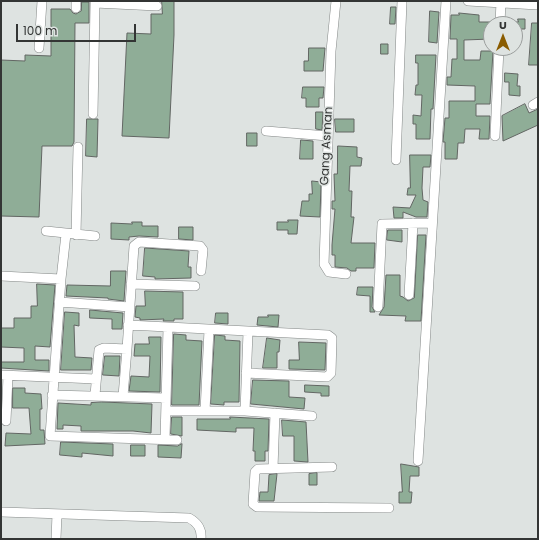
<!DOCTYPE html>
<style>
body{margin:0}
#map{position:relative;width:539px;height:540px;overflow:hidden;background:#dee3e1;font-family:Poppins,sans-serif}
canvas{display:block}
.frame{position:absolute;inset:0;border:2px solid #333534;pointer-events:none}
.north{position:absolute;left:483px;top:16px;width:40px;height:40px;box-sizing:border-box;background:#dee3e1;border:1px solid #9a9d9c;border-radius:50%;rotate:0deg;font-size:11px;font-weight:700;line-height:16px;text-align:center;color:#333534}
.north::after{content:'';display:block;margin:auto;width:14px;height:18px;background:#8a5c00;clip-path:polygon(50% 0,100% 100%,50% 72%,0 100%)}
.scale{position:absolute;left:16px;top:24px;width:120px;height:18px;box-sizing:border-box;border:2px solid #333534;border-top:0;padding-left:5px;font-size:12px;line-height:14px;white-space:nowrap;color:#333534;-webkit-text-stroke:3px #dee3e1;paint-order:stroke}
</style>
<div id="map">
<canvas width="539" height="540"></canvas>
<div class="frame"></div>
<div class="north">U</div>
<div class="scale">100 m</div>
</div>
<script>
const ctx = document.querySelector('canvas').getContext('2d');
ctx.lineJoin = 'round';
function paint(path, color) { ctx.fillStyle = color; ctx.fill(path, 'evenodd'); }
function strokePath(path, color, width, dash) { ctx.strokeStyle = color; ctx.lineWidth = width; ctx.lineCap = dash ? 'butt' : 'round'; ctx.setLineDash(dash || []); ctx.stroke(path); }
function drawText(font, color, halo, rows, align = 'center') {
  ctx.font = font + ' Poppins,sans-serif'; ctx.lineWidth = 3; ctx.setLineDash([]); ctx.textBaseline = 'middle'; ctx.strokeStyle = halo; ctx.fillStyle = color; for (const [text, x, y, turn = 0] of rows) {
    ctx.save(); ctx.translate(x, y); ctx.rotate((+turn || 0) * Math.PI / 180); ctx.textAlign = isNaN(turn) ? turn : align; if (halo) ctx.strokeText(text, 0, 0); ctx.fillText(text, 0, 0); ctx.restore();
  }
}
const building = new Path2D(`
 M162 1H174V35L169 138 122 136 127 33 151 34V14H162Z
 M82 2H89V23H75L74 142 72 146H42L39 217 1 216V60L25 61V55L51 56V9H70L73 13 76 14 81 11Z
 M391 7H396L395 24H390Z
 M430 11 439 12 437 43 429 42Z
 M459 13 479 15V22H491V39L464 40V60H480L481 51H493L490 104H476V116H490L489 139H479L480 129H465L464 143H458L457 159H445V142H443L445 118H449V101H475V86L447 85V77H451L452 59H457V39H450L451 15H459Z
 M518 19H525V29H515V22H518Z
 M532 23H538V65H529Z
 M381 44H388V54H381Z
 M309 48H325L323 71H304V61H308Z
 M416 55H436L433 109H431L430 139H416V124H413V115L421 116 422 95H415L416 85H418V63H416Z
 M505 73 518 74 517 86H520V96L509 95V82H505Z
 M303 87H324L323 98H319V107H306V98H302Z
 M525 104 529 113 538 109V125L503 141 502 116Z
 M316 112H323L322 130 316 129Z
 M87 119H98L97 157 86 156Z
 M335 119H354V132H336Z
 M247 133H257V146H247Z
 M301 140 313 141V159H300Z
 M338 146 357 147V157L362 158 361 166H350L349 191H352L351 217H354L351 243H375L374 268H356V271H351L347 268 335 267V255H332V245L335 209H332V201H335L334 174H337Z
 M410 155H431L430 167H423L422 188 423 200 428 202 427 217H416L403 212V218H394L393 207 410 208 416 195H407L408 188H410Z
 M312 181 321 182 320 217 300 216 302 201H309V194H312Z
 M288 220H298L297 234H288V230H277V222H288Z
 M132 222H142V226H158V237L139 236 129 237V240L111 239V223L132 224Z
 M179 227H193V240L179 239Z
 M388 230H402V242L387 240Z
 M418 235H426L421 321H405L406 316 379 315 384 307 386 275H400V296L403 297 408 301 414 298Z
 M145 248 189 251 188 267H191V278L155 279V277L143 276Z
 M111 271H126L124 301 108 299V298L66 296 67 285 110 286Z
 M37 284 55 285 50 347 35 346V360H49V371L1 368V362H24V348L1 347V328H14V318H31V306H37Z
 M358 287H373L372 307 375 312H370V296L357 295Z
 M145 291 183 292V319H174V321H163L164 319 140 320V318L135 317 136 306H145Z
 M90 310 123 313 122 329H112V319L90 318Z
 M65 312 79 313V326L74 325 75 357 92 358 91 370H61Z
 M216 313H228V324L215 323Z
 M268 315H279L278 327 257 325 258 317H268Z
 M174 334 186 335V340L202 341 199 405H172Z
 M215 335 225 336V340L240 341 239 402H224V405L211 404Z
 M149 337H161L160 392 129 391 131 376 149 377 150 356H134L135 344H149Z
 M267 338 280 340 279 352H277V368H263Z
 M299 342 326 343 325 370 289 369V360H299Z
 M105 356H120L119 376 103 375Z
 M253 380 289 381V397L305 398 304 409 251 404Z
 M305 385 329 386V396H321V393L305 392Z
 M13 388H25V393L41 394 42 409H40V430H44L45 444 5 446 6 433 31 434 29 408H13Z
 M102 402 152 404 151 433 133 431H81V426L63 425V429H57L58 403 91 405V403Z
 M172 417H182V436L171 434Z
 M230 417 269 419 268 451H265V461H255V451H253L254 428H236V432L197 430V419H230Z
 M282 420 306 422 308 462 294 461V436H283Z
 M61 442 113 444V456L82 453V457L60 455Z
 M182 444 181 458 158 457V445L177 446Z
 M131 445H145V456H131Z
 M401 464 419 467V476H410L409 492H412L411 503H399V492H402Z
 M317 473V485H309V474Z
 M277 474 274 501H259L260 492H268L269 475Z`);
paint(building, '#8fad97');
strokePath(building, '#626663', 1);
const minor = new Path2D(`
 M76 1V8
 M95 1V3L157 6
 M336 1 331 51 324 264 329 272 346 274
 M468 1 538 5
 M500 24 501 1
 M39 48 42 1
 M533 105 538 102
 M93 114 95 3
 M266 131 328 136
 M495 136 499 48
 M396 160 402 1
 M46 231 95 236
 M76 235 78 147
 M1 276 61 279 66 234
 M61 279 50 436 177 440
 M131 284 195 286
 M409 295 413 223
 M59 302 130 307
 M378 307 382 224 432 223
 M128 325 328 335 332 338 331 373 327 377 246 373
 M1 375 96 379
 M52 395 166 398
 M95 395 99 350 104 348 127 349 134 246 139 242 200 246 203 250 201 271
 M123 396 127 349
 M166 411H245L312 416
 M205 411 209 330
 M245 411 248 332
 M6 421 8 376
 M165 439 168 328
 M418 461 446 1
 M332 467 258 469 255 472 253 504 257 507 389 508
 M273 468 275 413
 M1 512 189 518C198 523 202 529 201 539
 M56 539 57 514`);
strokePath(minor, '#838786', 10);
strokePath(minor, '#fff', 9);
drawText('12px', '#333534', '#dee3e1', [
 ["Gang Asman",327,146,-87]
]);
</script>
